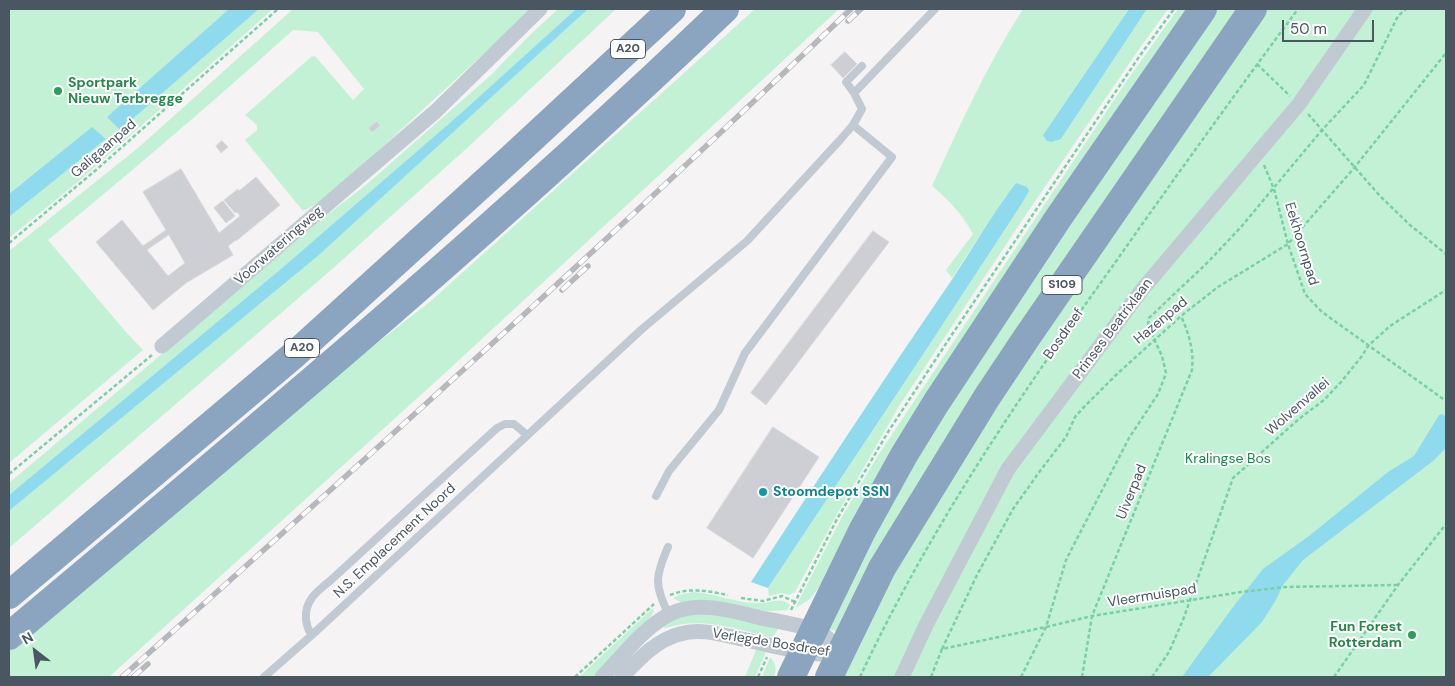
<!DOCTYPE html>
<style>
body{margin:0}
#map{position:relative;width:1455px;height:686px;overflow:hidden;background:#f5f3f3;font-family:"DM Sans",sans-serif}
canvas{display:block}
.frame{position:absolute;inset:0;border:10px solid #4a5661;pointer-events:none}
.north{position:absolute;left:10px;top:626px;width:50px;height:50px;-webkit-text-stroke:4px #fff;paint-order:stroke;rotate:330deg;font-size:14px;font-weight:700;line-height:20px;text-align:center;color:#4a5661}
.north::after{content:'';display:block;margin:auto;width:18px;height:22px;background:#4a5661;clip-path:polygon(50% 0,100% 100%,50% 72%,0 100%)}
.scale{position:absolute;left:1282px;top:20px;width:92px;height:22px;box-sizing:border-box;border:2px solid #4a5661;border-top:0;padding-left:6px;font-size:15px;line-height:18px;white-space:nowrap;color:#4a5661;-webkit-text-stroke:4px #fff;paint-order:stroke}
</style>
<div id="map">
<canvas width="1455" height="686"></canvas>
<div class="frame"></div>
<div class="north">N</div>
<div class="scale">50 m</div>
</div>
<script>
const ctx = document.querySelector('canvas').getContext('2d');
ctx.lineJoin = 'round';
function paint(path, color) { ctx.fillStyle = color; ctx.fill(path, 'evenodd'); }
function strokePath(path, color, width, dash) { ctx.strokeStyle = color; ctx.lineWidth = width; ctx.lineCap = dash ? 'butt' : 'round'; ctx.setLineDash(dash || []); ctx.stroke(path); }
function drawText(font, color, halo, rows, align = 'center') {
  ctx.font = font + ' "DM Sans",sans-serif'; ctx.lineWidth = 4; ctx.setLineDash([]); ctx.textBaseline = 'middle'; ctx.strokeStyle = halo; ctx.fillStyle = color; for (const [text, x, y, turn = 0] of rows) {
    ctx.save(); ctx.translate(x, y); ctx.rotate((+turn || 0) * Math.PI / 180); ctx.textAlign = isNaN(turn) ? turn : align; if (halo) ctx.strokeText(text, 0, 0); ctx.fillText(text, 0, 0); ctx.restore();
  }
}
paint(new Path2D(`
 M9 9H229L108 117 120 130 259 9H273L79 181 9 238V217L106 139 92 128 9 194Z
 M293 9H532L327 198 303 211 245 140 257 130V125L245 115 311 57 315 56 353 100 364 89 318 32 293 30C213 102 131 172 48 240L125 331 143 350 9 463V251L138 148Z
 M558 9H576L460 114 282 268 9 495V483L323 218 366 185 491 75 528 37Z
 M588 9H616L466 149 331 270 9 548V511L319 255Z
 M755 9H839L445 373 109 677H9V651L320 388 432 300Z
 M1023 9H1129L1043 135 1061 139 1147 9H1168L1137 52 1025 216 899 406 836 516 795 592 789 595 782 593 769 596 768 588 924 353 1021 205 1008 194 1006 196 952 278 946 270 973 234C962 214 950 201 932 186 960 125 987 65 1023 9Z
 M1178 9H1191L819 587 810 599 796 608 800 598 842 517 877 457 1126 82Z
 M1210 9H1245L837 631 818 627 884 502Z
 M1264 9H1446V677H838L944 481Z
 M693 592C716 593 737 604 760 603 770 603 782 596 790 605L787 610 769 611 682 603 673 598 679 595Z
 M652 609 654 611 649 619 639 628 594 677H579Z
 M708 612 779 627 773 638C736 629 703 616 665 628L662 624 678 617Z
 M756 650 766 652 755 677H745Z
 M770 657C776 663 777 670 774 677H762Z`), '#c3f1d5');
paint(new Path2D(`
 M229 9H259L120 130 107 117Z
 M576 9H588L319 255 9 511V495L282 268 460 114Z
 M1129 9H1147L1061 139 1051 142 1047 141 1043 135Z
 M92 127 106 139 9 217V194Z
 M1016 183 1027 187 1029 191 1021 205 924 353 768 588 751 582C817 481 883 380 951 281 973 248 992 214 1016 183Z
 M1442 414 1446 417V448L1433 461 1303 560 1283 585 1276 600 1262 622 1208 677H1182L1233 607 1263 569 1309 536 1388 472 1414 456 1439 415Z`), '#90daee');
const building = new Path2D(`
 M845 52 857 64 843 78 831 65Z
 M377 122 380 126 372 132 369 128Z
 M222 141 228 147 221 153 216 146Z
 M181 169 219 233 240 216 237 212 235 213 224 200 238 189 239 191 256 177 280 205 236 241V240L228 246 233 255 186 283 153 310 96 242 122 220 143 246 166 230 143 192ZM169 235 185 263 168 276 147 250Z
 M223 201 235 216 226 223 214 208Z
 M873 231 889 242 766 405 751 393Z
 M773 427 819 457 753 558 707 528Z`);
paint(building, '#cdcfd5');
strokePath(building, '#d7d9de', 1);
strokePath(new Path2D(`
 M1257 64 1290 96
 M1308 114 1380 196 1410 225 1446 254
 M1264 165 1274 189 1288 244 1305 294 1322 312 1446 401
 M9 243 96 170 278 9
 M9 474 152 355
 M670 595C690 587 708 591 728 595
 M741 598 763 601 782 596 795 602
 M791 610 837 519 888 432 949 339 1141 54 1174 9
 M942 649 977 575 1013 509 1040 471 1066 437 1075 417 1083 408 1117 374 1181 316 1218 287 1288 244 1354 168 1446 53
 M575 677 654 604
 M758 677 767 657
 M860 677C928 531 1019 397 1112 267 1173 180 1235 94 1298 9
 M931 677 942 649 1046 627 1092 616 1241 592 1285 587 1398 585
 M1021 677 1046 627 1066 560 1129 438 1158 394 1165 376 1166 373 1162 356 1148 326 1149 318 1207 263 1241 227 1322 130 1364 85 1398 16 1406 9
 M1082 677 1092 616 1192 370C1194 350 1189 334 1181 316
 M1152 677 1169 652 1183 620 1233 478 1300 418 1324 400 1341 382 1362 356 1368 346 1390 326 1446 290
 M1334 677 1398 585 1446 524`), '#7ad0a6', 2.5, [4, 2.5]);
strokePath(new Path2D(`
 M854 93 846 82 862 66
 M656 496 669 471 719 410 745 353 892 157 853 125
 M668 547C655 577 654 585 669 615
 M312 635C308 631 307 626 306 620 304 601 317 591 331 580L497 428 505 424H514L527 435
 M264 677 312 635 642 329 747 241 840 140 853 125 862 109 854 93 935 9`), '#c1cad2', 8);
strokePath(new Path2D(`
 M162 346 436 111 540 9
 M602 677C622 657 644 627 670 614 698 600 732 611 761 618 778 621 796 625 813 629 826 634 832 642 840 654 806 656 771 645 737 638 719 634 699 628 680 634 656 640 638 660 622 677
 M902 677 926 625 1008 469 1141 291 1299 104 1365 9`), '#c1cad2', 15);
strokePath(new Path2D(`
 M9 595 295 354 510 159 672 9
 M9 636C252 432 496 229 725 9
 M791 677 862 531 904 455 936 403 1059 217 1203 9
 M829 677 882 568 987 397 1027 337 1253 9`), '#8ba5c1', 28);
const rail = new Path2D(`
 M848 21 861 9
 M562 290 588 266
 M122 677C368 457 613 237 851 9
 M133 677 148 664`);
strokePath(rail, '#b5b8bd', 5.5);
strokePath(rail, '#fff', 4, [11]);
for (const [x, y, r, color] of [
 [58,91,5,"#2e9e5b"],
 [763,492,5,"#0f9aa8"],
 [1412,635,5,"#2e9e5b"]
]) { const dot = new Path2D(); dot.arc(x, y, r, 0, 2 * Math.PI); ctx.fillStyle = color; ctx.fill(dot); strokePath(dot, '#fff', 2); }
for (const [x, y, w] of [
 [628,49,35],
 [1062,285,40],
 [302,348,35]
]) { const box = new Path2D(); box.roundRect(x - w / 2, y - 9.5, w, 19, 4); ctx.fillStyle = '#fff'; ctx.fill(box); strokePath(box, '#4a5661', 1); }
drawText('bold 12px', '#4a5661', null, [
 ["A20",628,49],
 ["S109",1062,285],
 ["A20",302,348]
]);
drawText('bold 14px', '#27864d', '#fff', [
 ["Sportpark",68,83],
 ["Nieuw Terbregge",68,99],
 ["Fun Forest",1402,627,"right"],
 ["Rotterdam",1402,643,"right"]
], 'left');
drawText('14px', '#4a5661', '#fff', [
 ["Galigaanpad",104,149,-41],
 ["Eekhoornpad",1301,244,73],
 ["Voorwateringweg",279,246,-41],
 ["Hazenpad",1161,321,-40],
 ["Prinses Beatrixlaan",1113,329,-53],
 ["Bosdreef",1064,334,-55],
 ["Wolvenvallei",1298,407,-41],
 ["Uiverpad",1132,492,-68],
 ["N.S. Emplacement Noord",395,541,-43],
 ["Vleermuispad",1152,596,-9],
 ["Verlegde Bosdreef",771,643,9]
]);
drawText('14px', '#17864f', '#fff', [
 ["Kralingse Bos",1228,459]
]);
drawText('bold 14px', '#0d838f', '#fff', [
 ["Stoomdepot SSN",773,492]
], 'left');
</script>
